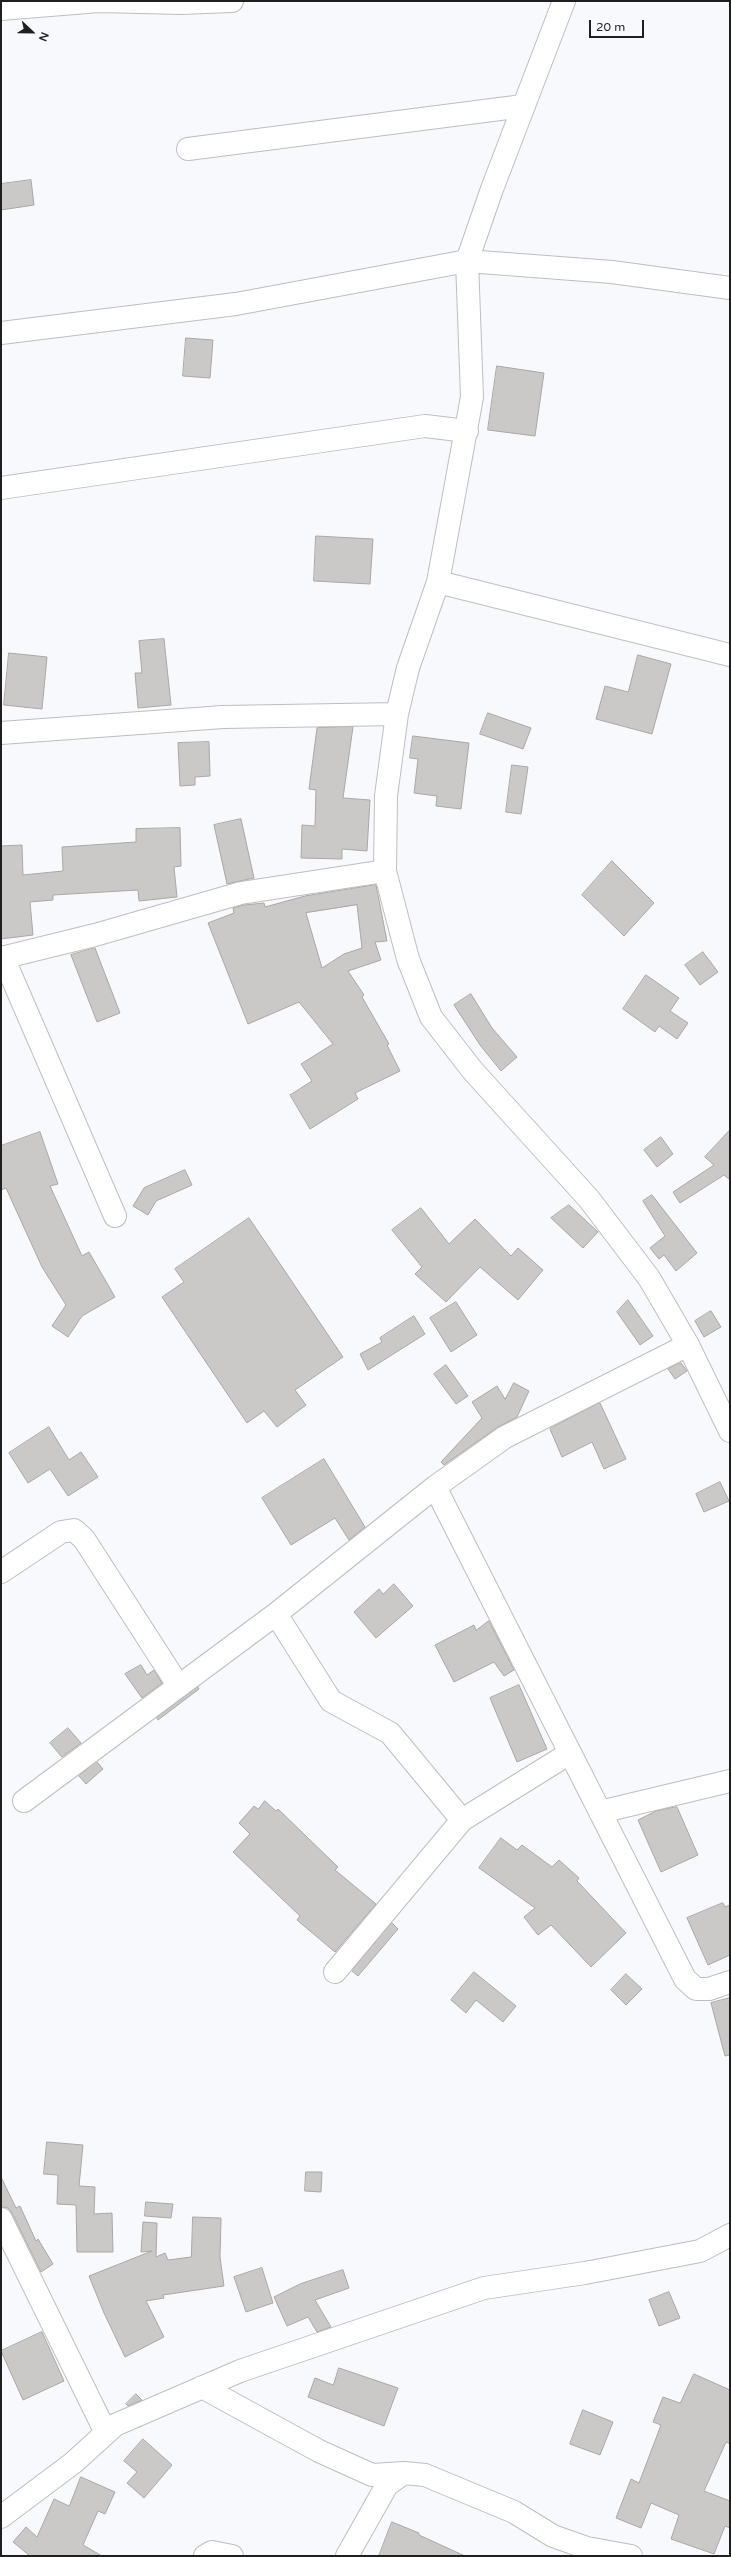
<!DOCTYPE html>
<style>
body{margin:0}
#map{position:relative;width:731px;height:2557px;overflow:hidden;background:#f8f9fc;font-family:"Varela Round",sans-serif}
canvas{display:block}
.frame{position:absolute;inset:0;border:2px solid #1f1f20;pointer-events:none}
.north{position:absolute;left:12px;top:12px;width:40px;height:40px;-webkit-text-stroke:3px #f8f9fc;paint-order:stroke;rotate:112deg;font-size:11px;font-weight:700;line-height:16px;text-align:center;color:#1f1f20}
.north::after{content:'';display:block;margin:auto;width:14px;height:18px;background:#1f1f20;clip-path:polygon(50% 0,100% 100%,50% 72%,0 100%)}
.scale{position:absolute;left:589px;top:20px;width:55px;height:18px;box-sizing:border-box;border:2px solid #1f1f20;border-top:0;padding-left:5px;font-size:12px;line-height:14px;white-space:nowrap;color:#1f1f20;-webkit-text-stroke:3px #f8f9fc;paint-order:stroke}
</style>
<div id="map">
<canvas width="731" height="2557"></canvas>
<div class="frame"></div>
<div class="north">N</div>
<div class="scale">20 m</div>
</div>
<script>
const ctx = document.querySelector('canvas').getContext('2d');
ctx.lineJoin = 'round';
function paint(path, color) { ctx.fillStyle = color; ctx.fill(path, 'evenodd'); }
function strokePath(path, color, width, dash) { ctx.strokeStyle = color; ctx.lineWidth = width; ctx.lineCap = dash ? 'butt' : 'round'; ctx.setLineDash(dash || []); ctx.stroke(path); }
const building = new Path2D(`
 M31 180 34 205 1 210V184Z
 M186 338 213 340 210 378 183 376Z
 M497 366 544 373 535 436 488 430Z
 M316 536 373 539 370 584 314 581Z
 M164 639 171 705 138 708 135 673H142L139 641Z
 M9 653 47 657 42 709 4 705Z
 M638 655 671 664 652 734 596 719 605 686 628 692Z
 M488 713 531 728 523 749 480 734Z
 M353 727 343 798 370 800 367 851 342 849V859L301 858 302 825 315 826 316 790 309 789 317 728Z
 M413 736 469 743 461 809 436 806 437 796 414 793 418 759 410 758Z
 M209 742 210 776 195 777V785L180 786 178 743Z
 M512 765 528 767 521 814 506 812Z
 M241 819 254 878 227 884 214 825Z
 M180 828 181 866 174 867 177 897 139 901 138 890 53 895V900L30 902 33 935 1 939V846L22 845 23 875 63 871 62 847 136 842V829Z
 M612 861 654 903 624 936 582 895Z
 M376 885 387 941 375 942 381 960 348 971 364 995 362 997 389 1044 387 1045 400 1071 355 1093 358 1099 310 1129 290 1095 312 1081 301 1064 333 1044 299 1002 248 1024 208 923 234 913 233 908 244 905 264 903 265 907 305 896ZM357 905 362 948 344 954 322 968 306 913Z
 M95 948 120 1013 97 1022 71 955Z
 M703 952 718 972 700 985 685 965Z
 M646 975 679 998 670 1011 688 1023 677 1039 659 1026 655 1032 623 1009Z
 M471 994 492 1028 517 1057 501 1071 480 1045 454 1005Z
 M730 1130V1180L724 1175 680 1203 673 1192 714 1165 705 1157Z
 M40 1132 58 1184 50 1186 82 1256 89 1252 115 1297 82 1316 68 1337 52 1326 66 1305 42 1267 6 1188 1 1190V1146Z
 M661 1137 673 1154 657 1167 644 1150Z
 M185 1170 192 1185 156 1201 148 1215 133 1206 144 1188Z
 M652 1195 697 1253 676 1271 664 1255 659 1259 650 1248 665 1236 643 1201Z
 M569 1205 598 1232 583 1248 551 1218Z
 M421 1208 449 1244 475 1219 511 1256 518 1248 543 1270 518 1300 480 1267 446 1302 415 1274 422 1267 392 1230Z
 M249 1218 343 1357 295 1390 306 1405 277 1427 264 1411 247 1423 162 1297 184 1282 175 1269Z
 M628 1300 653 1336 640 1345 617 1312Z
 M456 1302 477 1335 451 1352 430 1318Z
 M711 1311 721 1327 704 1337 695 1321Z
 M414 1316 425 1334 368 1370 360 1354 382 1342 380 1338Z
 M681 1363 687 1371 675 1379 668 1369Z
 M446 1365 468 1396 456 1404 434 1374Z
 M514 1383 529 1391 517 1417 498 1427 444 1465 441 1462 482 1418 472 1402 497 1386 505 1399Z
 M600 1403 626 1459 604 1469 592 1442 562 1457 550 1429Z
 M49 1427 69 1460 81 1452 98 1477 68 1496 50 1469 28 1483 9 1453Z
 M324 1459 365 1527 349 1540 335 1518 291 1545 262 1498Z
 M720 1482 729 1501 704 1512 696 1494Z
 M394 1584 413 1606 376 1638 354 1612 379 1589 383 1594Z
 M489 1621 514 1670 504 1676 494 1662 454 1682 435 1645 474 1625 476 1630Z
 M141 1665 147 1675 154 1670 162 1683 142 1698 125 1674Z
 M519 1685 547 1749 517 1762 490 1698Z
 M198 1687 199 1689 158 1720 157 1718Z
 M68 1728 81 1743 62 1757 50 1743Z
 M97 1762 103 1769 86 1784 79 1776Z
 M265 1801 276 1811 278 1809 338 1867 335 1870 376 1904 335 1952 297 1920 300 1916 233 1852 250 1834 239 1823 254 1806 258 1809Z
 M677 1807 698 1855 661 1872 638 1820 656 1811Z
 M501 1838 517 1850 522 1845 552 1867 559 1860 579 1878 577 1881 626 1933 591 1967 551 1925 538 1935 524 1917 535 1908 479 1868Z
 M723 1903 725 1907 730 1905V1955L708 1965 687 1918Z
 M392 1923 398 1929 358 1976 352 1971Z
 M474 1972 516 2006 503 2022 476 2000 466 2013 451 2000Z
 M626 1974 642 1989 626 2005 611 1990Z
 M730 1998V2055L725 2056 711 2003Z
 M47 2142 83 2145 79 2186 95 2187 94 2214 112 2213 113 2252H77L76 2205 57 2204 58 2175 44 2174Z
 M306 2172H322L321 2192 305 2191Z
 M1 2177 16 2208 20 2206 36 2241 38 2239 53 2264 41 2272 12 2213 8 2208 1 2207Z
 M146 2202 173 2204 171 2218 145 2216Z
 M193 2217 221 2218 220 2257 224 2286 163 2295 164 2298 146 2301 164 2337 125 2357 104 2313 89 2276 152 2251 141 2252 143 2222 157 2223 156 2257 165 2253 168 2260 191 2257Z
 M262 2268 273 2303 246 2312 234 2277Z
 M343 2270 349 2288 315 2300 331 2327 317 2332 308 2317 287 2326 274 2297 300 2284Z
 M669 2292 680 2318 659 2326 649 2300Z
 M42 2332 64 2381 23 2400 1 2351Z
 M339 2368 398 2388 384 2426 308 2397 315 2378 333 2385Z
 M694 2374 730 2390V2444L726 2442 704 2491 730 2501V2528L725 2526 714 2554 671 2539 679 2515 651 2503 641 2528 616 2518 631 2479 639 2483 661 2425 653 2422 663 2397 680 2403Z
 M136 2394 142 2400 128 2406 126 2404Z
 M583 2410 613 2422 600 2455 570 2444Z
 M143 2439 172 2465 144 2498 127 2483 137 2472 124 2461Z
 M81 2477 115 2492 105 2514 98 2511 83 2545 102 2556H30L13 2542 26 2527 37 2537 54 2499 69 2506Z
 M392 2522 419 2533V2535L465 2556H379Z`);
paint(building, '#cbc9c7');
strokePath(building, '#aaa7a5', 1);
const minor = new Path2D(`
 M564 1 492 189 467 261 472 397 438 582 408 668 397 714 386 796 385 871 408 959 431 1017 473 1071 589 1199 649 1278 688 1345 730 1431
 M1 9 99 1 181 3 232 1
 M188 149 523 106
 M1 333 236 304 467 261 612 272 730 288
 M1 488 425 426 467 431
 M438 582 730 655
 M1 733 223 717 397 714
 M3 957 115 1216
 M1 958 95 935 241 893 385 871
 M435 1487 685 1979 696 1989H709L730 1982
 M1 1572 61 1532 74 1530 84 1539 178 1685
 M276 1614 331 1701 390 1733 462 1820
 M24 1801 276 1614 435 1487 505 1437 688 1345
 M600 1812 730 1781
 M335 1972 462 1820 570 1753
 M1 2219 106 2433
 M202 2387 319 2451 372 2475 404 2473
 M1 2517 73 2463 115 2425 240 2371 484 2288 585 2273 700 2251 730 2235
 M205 2556 212 2552 232 2556
 M347 2556 387 2485 404 2473 425 2475 514 2512 553 2536 587 2548 631 2556`);
strokePath(minor, '#bdbec1', 24);
strokePath(minor, '#fff', 22);
</script>
